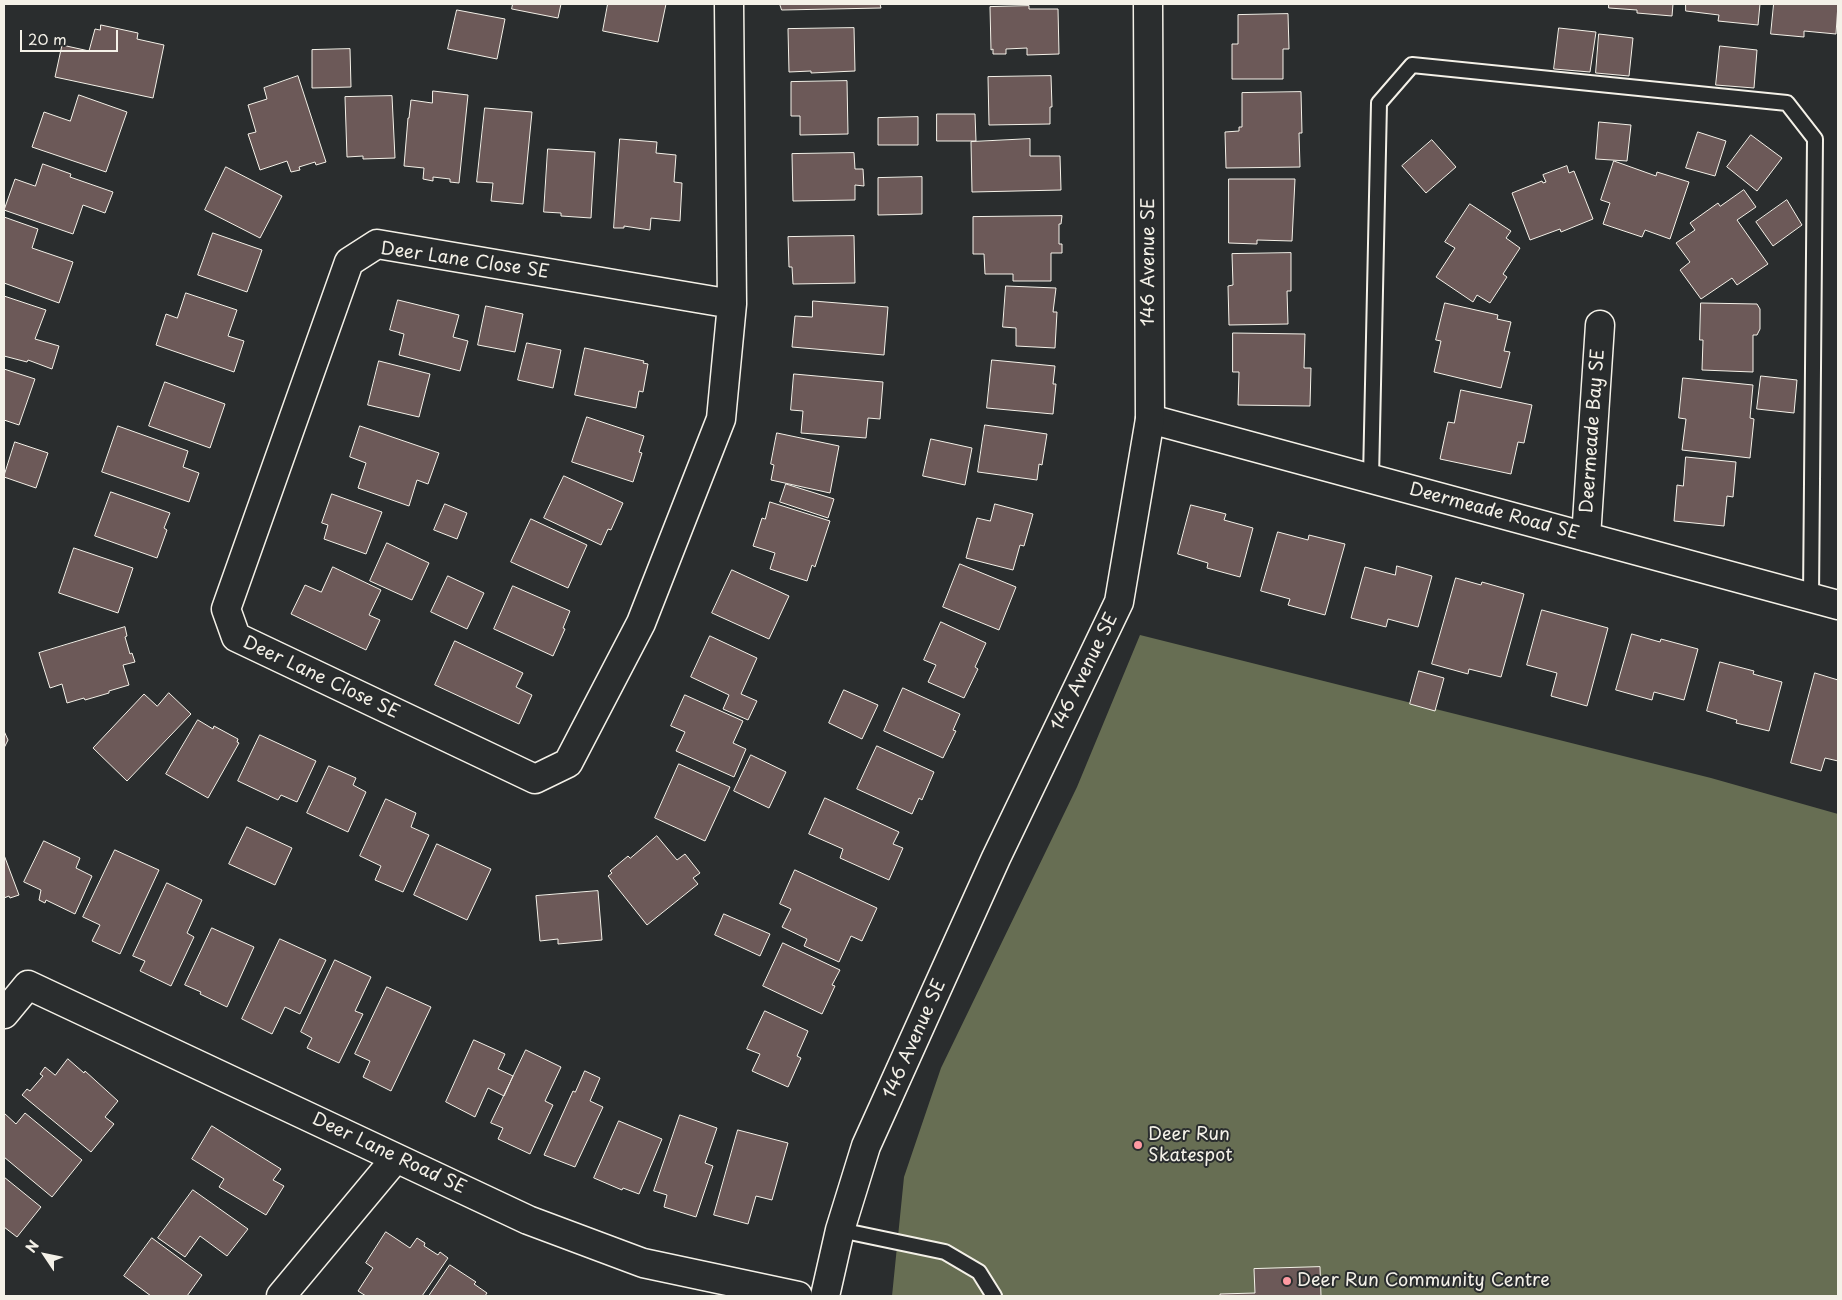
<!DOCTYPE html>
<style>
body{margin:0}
#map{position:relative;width:1842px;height:1300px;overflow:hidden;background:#2a2d2e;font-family:"Playpen Sans",sans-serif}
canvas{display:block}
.frame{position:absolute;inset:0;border:5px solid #f4f1e8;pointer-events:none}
.north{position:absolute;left:20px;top:1230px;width:50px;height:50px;-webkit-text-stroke:4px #2a2d2e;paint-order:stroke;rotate:304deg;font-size:14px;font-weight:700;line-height:20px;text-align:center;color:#f4f1e8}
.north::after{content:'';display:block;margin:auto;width:18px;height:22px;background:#f4f1e8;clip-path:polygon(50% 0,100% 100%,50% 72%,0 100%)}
.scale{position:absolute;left:20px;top:30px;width:98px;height:22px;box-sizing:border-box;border:2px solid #f4f1e8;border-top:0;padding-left:6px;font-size:15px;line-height:18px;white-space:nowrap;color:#f4f1e8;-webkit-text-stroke:4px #2a2d2e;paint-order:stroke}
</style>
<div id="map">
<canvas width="1842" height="1300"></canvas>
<div class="frame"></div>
<div class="north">N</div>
<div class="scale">20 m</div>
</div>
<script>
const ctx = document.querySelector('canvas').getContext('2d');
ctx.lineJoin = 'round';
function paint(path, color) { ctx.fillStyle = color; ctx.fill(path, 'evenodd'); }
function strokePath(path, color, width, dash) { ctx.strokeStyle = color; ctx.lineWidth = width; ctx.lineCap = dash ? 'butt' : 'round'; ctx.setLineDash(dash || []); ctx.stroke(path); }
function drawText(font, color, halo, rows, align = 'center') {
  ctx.font = font + ' "Playpen Sans",sans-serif'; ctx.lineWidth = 4; ctx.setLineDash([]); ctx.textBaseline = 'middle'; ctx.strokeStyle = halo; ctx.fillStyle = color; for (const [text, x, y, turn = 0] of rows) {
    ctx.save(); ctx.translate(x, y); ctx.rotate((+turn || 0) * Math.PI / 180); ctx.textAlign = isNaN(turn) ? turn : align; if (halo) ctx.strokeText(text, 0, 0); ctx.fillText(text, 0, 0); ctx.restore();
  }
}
paint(new Path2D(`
 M1140 635 1711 778 1838 814V1296H892L904 1177 941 1068 1077 787Z`), '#676e53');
const building = new Path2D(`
 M513 4H561L558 18 512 9Z
 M608 4H666L658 42 603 31Z
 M780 4H880L881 8 782 10Z
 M1609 4H1673L1672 16 1637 13V10L1609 8Z
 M1686 4H1760L1758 25 1718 21 1719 15 1686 11Z
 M1774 4H1838L1836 34 1804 31V37L1771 34Z
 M1029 6V9H1058L1059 54 1027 55V48L1006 49V54H993V49L991 50 990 7Z
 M457 10 505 19 497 59 448 49Z
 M1288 14 1289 49H1283V79H1232V44H1238V15Z
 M101 25 138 33 137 39 164 45 153 98 55 77 62 45 89 51 95 29 100 30Z
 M854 28 855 71 811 73V71L789 72 788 29Z
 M1559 28 1596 32 1590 72 1554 69Z
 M1599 34 1633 38 1629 76 1596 73Z
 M1720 46 1757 50 1754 88 1716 85Z
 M350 49 351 87 312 88V50Z
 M298 76 326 162 316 165 315 162 299 167 300 170 291 172 287 161 260 170 248 134 256 132 248 105 267 99 264 88Z
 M1051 76 1052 107H1050V124L989 125 988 77Z
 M847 81 848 134 800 135V116H791V82Z
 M433 91 468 95 459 183 450 182V179L433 177V181L423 179 424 168 404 166 408 118H409L411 100 432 103Z
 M1301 92 1302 133H1299L1300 167 1226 168 1225 132 1239 131V127H1242V93Z
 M79 95 127 112 106 172 32 147 44 112 70 121Z
 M392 96 395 158 363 159V156L347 157 345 97Z
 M485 108 532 112 523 204 491 201 493 183 477 182Z
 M937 114H975L976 141H937Z
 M918 117V145H878V118Z
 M1599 122 1631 125 1627 161 1596 159Z
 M1698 132 1726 141 1715 176 1686 168Z
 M1751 135 1782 158 1757 191 1727 167Z
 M620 139 657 142 656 153 676 155 674 182 682 183 680 221 651 218 650 230 624 226V228H614Z
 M1030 139V156H1060L1061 190 972 192 971 142Z
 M1432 140 1456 167 1426 193 1402 166Z
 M548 149 595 152 591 218 561 216V213L544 212Z
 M854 153 855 169H863L864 186 855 185V200L793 201 792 154Z
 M1614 161 1656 176 1657 172 1689 182 1670 239 1645 230 1642 237 1603 224 1610 203 1601 200Z
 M43 164 71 174 70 177 113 192 105 213 83 205 73 234 4 210 15 179 35 186Z
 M1567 166 1569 173 1574 171 1593 219 1561 232 1560 229 1530 240 1512 193 1542 181 1543 183 1546 182 1543 175Z
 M226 167 282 196 260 238 205 210Z
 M922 177V214L878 215V178Z
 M1229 179H1295L1292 241 1257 240V244L1229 243Z
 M1744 190 1756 207 1737 220 1768 264 1737 285 1732 278 1701 299 1680 270 1690 262 1676 243 1695 230 1690 223 1718 203 1720 206Z
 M1787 200 1802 225 1773 246 1756 222Z
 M1470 204 1511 231 1506 238 1520 248 1503 274 1507 277 1490 303 1477 295 1473 302 1436 277 1455 248 1445 242Z
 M1062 216 1061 224H1059V244H1062V253H1051V281H1013V274H985L984 254H973V217Z
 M4 217 38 229 32 248 73 262 59 303 4 283Z
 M213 233 262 250 247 292 198 275Z
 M854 236 855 283 793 284 792 267H789L788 237Z
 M1291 253V291H1287L1288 324 1229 325 1228 286 1233 285 1232 254Z
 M1006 286 1056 288 1053 312H1057L1055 348 1016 346V328L1003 327Z
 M186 293 237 310 228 336 244 341 234 372 156 345 166 314 177 318Z
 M4 296 46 310 35 339 59 346 52 369 28 360 27 362 4 356Z
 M398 300 459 315 453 337 468 341 460 371 399 355 404 334 390 330Z
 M813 301 888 307 884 355 792 347 795 316 812 317Z
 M1445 303 1498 315 1497 319 1511 322 1504 351 1510 352 1501 388 1434 372 1441 341 1436 340Z
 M1701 303 1757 304 1760 309V329L1757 335H1753V372L1702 370 1703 340H1700Z
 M486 306 523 314 515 352 478 345Z
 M1233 333 1305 334 1304 368H1311L1310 406 1238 405 1239 372H1233Z
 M527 343 561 350 553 388 518 380Z
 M585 348 644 361 643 363 648 364 643 392 639 391 636 408 575 395Z
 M992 360 1055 366 1053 384H1056L1053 414 987 408Z
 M379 361 430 374 419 417 368 405Z
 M4 369 35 379 19 425 4 420Z
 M794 374 883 382 880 419 868 418 866 438 801 433 803 411 791 410Z
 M1761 376 1797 380 1794 413 1757 409Z
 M1683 378 1753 385 1750 418 1754 419 1750 458 1682 450 1686 419 1679 418Z
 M165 382 225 404 210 448 149 426Z
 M1461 390 1532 405 1524 443 1518 442 1511 474 1440 459 1448 422 1454 423Z
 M587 417 644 436 639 452 642 453 633 482 572 462Z
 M985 425 1047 434 1042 465 1039 464 1037 480 978 472Z
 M118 426 188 451 183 467 199 473 189 502 102 472Z
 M360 426 439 453 428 484 417 480 409 506 358 488 366 463 350 457Z
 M777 433 839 446 830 493 771 480 774 465 771 464Z
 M931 439 972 448 965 485 923 476Z
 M15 442 48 453 36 488 4 477Z
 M1686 457 1736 462 1733 497 1727 496 1724 526 1674 521 1677 485 1683 486Z
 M564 476 623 503 611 530 608 529 601 545 544 518Z
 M786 484 834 499 828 518 780 502Z
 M111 492 170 513 164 528 167 530 157 558 95 536Z
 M332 494 382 512 366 554 324 539 328 525 322 523Z
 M770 502 830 521 815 567 812 565 807 581 770 569 775 553 753 546 762 518 765 519Z
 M445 504 467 513 457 539 434 530Z
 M995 504 1033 514 1024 546 1020 545 1013 570 966 558 977 518 990 521Z
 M1191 505 1226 514 1224 520 1253 528 1240 577 1207 568 1208 563 1178 554Z
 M531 519 587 545 568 588 511 562Z
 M1278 532 1308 540 1309 535 1345 544 1325 615 1288 605 1290 599 1261 591Z
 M387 543 429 563 412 600 370 581Z
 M74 548 133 568 118 613 59 593Z
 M960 564 1016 587 999 630 943 607Z
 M1397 566 1432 576 1418 627 1388 619 1386 627 1351 618 1365 567 1395 575Z
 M333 567 381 590 369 615 380 620 366 650 291 614 305 585 321 592Z
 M732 570 789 596 769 639 712 613Z
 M448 576 484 593 467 629 431 612Z
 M1456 578 1481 585 1482 582 1524 594 1501 677 1469 669 1468 674 1432 664Z
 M513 586 570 611 563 628 565 629 553 656 494 629Z
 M1542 610 1608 628 1587 706 1551 696 1557 673 1527 665Z
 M941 622 986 643 975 667 978 669 964 698 928 682 936 665 924 660Z
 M125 627 127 636 125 637 130 654 132 653 135 662 123 665 129 685 109 691V693L85 700 84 698 67 703 62 684 50 688 39 653Z
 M1632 634 1660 642 1661 639 1698 649 1684 700 1654 692 1652 700 1616 690Z
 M710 636 757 658 741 694 757 701 748 720 723 709 729 695 691 677Z
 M455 641 523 673 516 687 532 695 519 724 435 685Z
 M1720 662 1754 671 1753 674 1782 682 1769 731 1736 723 1737 720 1707 711Z
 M1419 671 1444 678 1435 711 1410 704Z
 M1815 673 1838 680V761L1825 758 1821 771 1791 763Z
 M903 688 960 714 953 730 956 731 943 758 884 731Z
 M844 690 878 705 862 739 829 723Z
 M169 693 191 714 127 781 93 748 144 694 157 706Z
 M685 695 743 721 733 743 746 749 734 777 676 751 685 732 671 726Z
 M198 720 213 729 214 726 238 739 237 742 239 743 208 798 166 774Z
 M4 731 8 740 4 748Z
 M260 735 316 761 297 802 281 795 278 800 238 781Z
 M877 746 934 772 922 800 919 798 912 814 857 789Z
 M751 755 786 772 769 808 734 791Z
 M679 764 730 787 705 841 655 818Z
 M329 766 356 778 353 785 366 792 348 832 307 813Z
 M825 798 899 832 893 844 903 848 889 880 840 858 843 849 809 834Z
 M386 799 416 813 411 827 429 835 403 892 375 880 381 866 360 856Z
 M247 827 292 848 275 885 229 864Z
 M657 836 677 860 685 854 700 873 693 878 698 884 647 925 608 876 612 873 610 871 628 856 630 858Z
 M44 841 80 858 76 868 92 876 75 914 46 900 45 903 39 900 41 890 24 882Z
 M437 844 491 869 467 920 414 895Z
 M115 850 159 870 120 954 92 941 100 925 83 917Z
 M4 855 19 895 10 898 9 896 4 898Z
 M795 870 877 908 862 941 851 936 839 962 804 946 807 939 782 927 791 909 780 904Z
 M167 883 202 900 187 933 194 937 171 986 140 971 145 961 133 956Z
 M598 891 602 940 558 944V939L540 941 536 896Z
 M724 914 770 934 760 956 715 935Z
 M212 928 254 947 227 1007 200 994 201 992 185 985Z
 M280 939 326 960 300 1014 285 1007 272 1034 242 1019Z
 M783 943 840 970 832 985 835 986 822 1014 763 986Z
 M335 960 371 977 355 1011 363 1014 339 1063 307 1048 312 1038 301 1032Z
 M387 987 431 1007 391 1091 363 1077 370 1061 355 1054Z
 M765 1011 808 1031 797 1056 801 1058 788 1087 752 1071 760 1054 747 1049Z
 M474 1040 505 1054 498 1069 513 1076 504 1096 488 1088 475 1117 446 1102Z
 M526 1050 561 1067 545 1101 553 1105 530 1154 498 1139 503 1128 491 1123Z
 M68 1059 84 1073 85 1071 118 1101 105 1117 114 1124 91 1152 22 1095 27 1089 30 1091 43 1076 40 1074 45 1067 55 1075Z
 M585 1071 600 1078 590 1101 603 1107 575 1167 544 1155 573 1091 575 1092Z
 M4 1113 16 1124 25 1113 82 1160 52 1197 4 1157Z
 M680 1115 717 1128 705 1163 713 1166 696 1217 664 1207 667 1195 654 1191Z
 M619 1121 662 1139 639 1194 623 1188 622 1190 594 1178Z
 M212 1126 281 1169 273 1180 284 1186 266 1215 219 1187 224 1179 192 1159Z
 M738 1130 788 1143 772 1200 756 1196 748 1224 714 1215Z
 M4 1177 41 1207 17 1237 4 1227Z
 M193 1190 248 1229 227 1256 200 1236 185 1257 158 1238Z
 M386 1232 410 1248 417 1238 425 1243 424 1246 438 1255 440 1252 448 1258 422 1296H366L358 1291 373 1268 366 1263Z
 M152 1238 202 1275 187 1296H151L124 1276Z
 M450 1265 476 1282 474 1284 487 1293 485 1296H429Z
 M1320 1267 1321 1296H1220V1294L1255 1293 1254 1269Z`);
paint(building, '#6c5958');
strokePath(building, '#f4f1e8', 1);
const lane = new Path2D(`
 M1371 478 1379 103 1412 65 1787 103 1815 139 1811 597
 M840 1230 945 1252 979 1272 994 1296`);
const street = new Path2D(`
 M729 4 732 304 721 419 641 623 568 763 535 779 236 637 226 609 349 262 377 244 732 304
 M1150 419 1838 605
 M1586 537 1600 325
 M4 1014 28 985 528 1220 643 1263 798 1296
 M281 1296 396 1158`);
const secondary = new Path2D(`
 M825 1296 840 1230 866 1146 996 858 1119 602 1150 419 1148 4`);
strokePath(lane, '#f4f1e8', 18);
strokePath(street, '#f4f1e8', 31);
strokePath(secondary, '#f4f1e8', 31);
strokePath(lane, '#2a2d2e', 14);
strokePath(street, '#2a2d2e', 28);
strokePath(secondary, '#2a2d2e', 28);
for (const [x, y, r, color] of [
 [1138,1145,5,"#ff9aa2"],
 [1287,1281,5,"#ff9aa2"]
]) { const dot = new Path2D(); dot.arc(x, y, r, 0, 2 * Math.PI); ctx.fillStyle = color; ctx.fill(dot); strokePath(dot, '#2a2d2e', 2); }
drawText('18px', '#f4f1e8', '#2a2d2e', [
 ["Deer Lane Close SE",465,261,8],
 ["146 Avenue SE",1149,262,-90],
 ["Deermeade Bay SE",1593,431,-86],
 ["Deermeade Road SE",1494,512,15],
 ["146 Avenue SE",1085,672,-64],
 ["Deer Lane Close SE",321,678,25],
 ["146 Avenue SE",915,1039,-66],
 ["Deer Lane Road SE",389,1154,25]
]);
drawText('18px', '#f4f1e8', '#2a2d2e', [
 ["Deer Run",1148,1135],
 ["Skatespot",1148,1156],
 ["Deer Run Community Centre",1297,1281]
], 'left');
</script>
